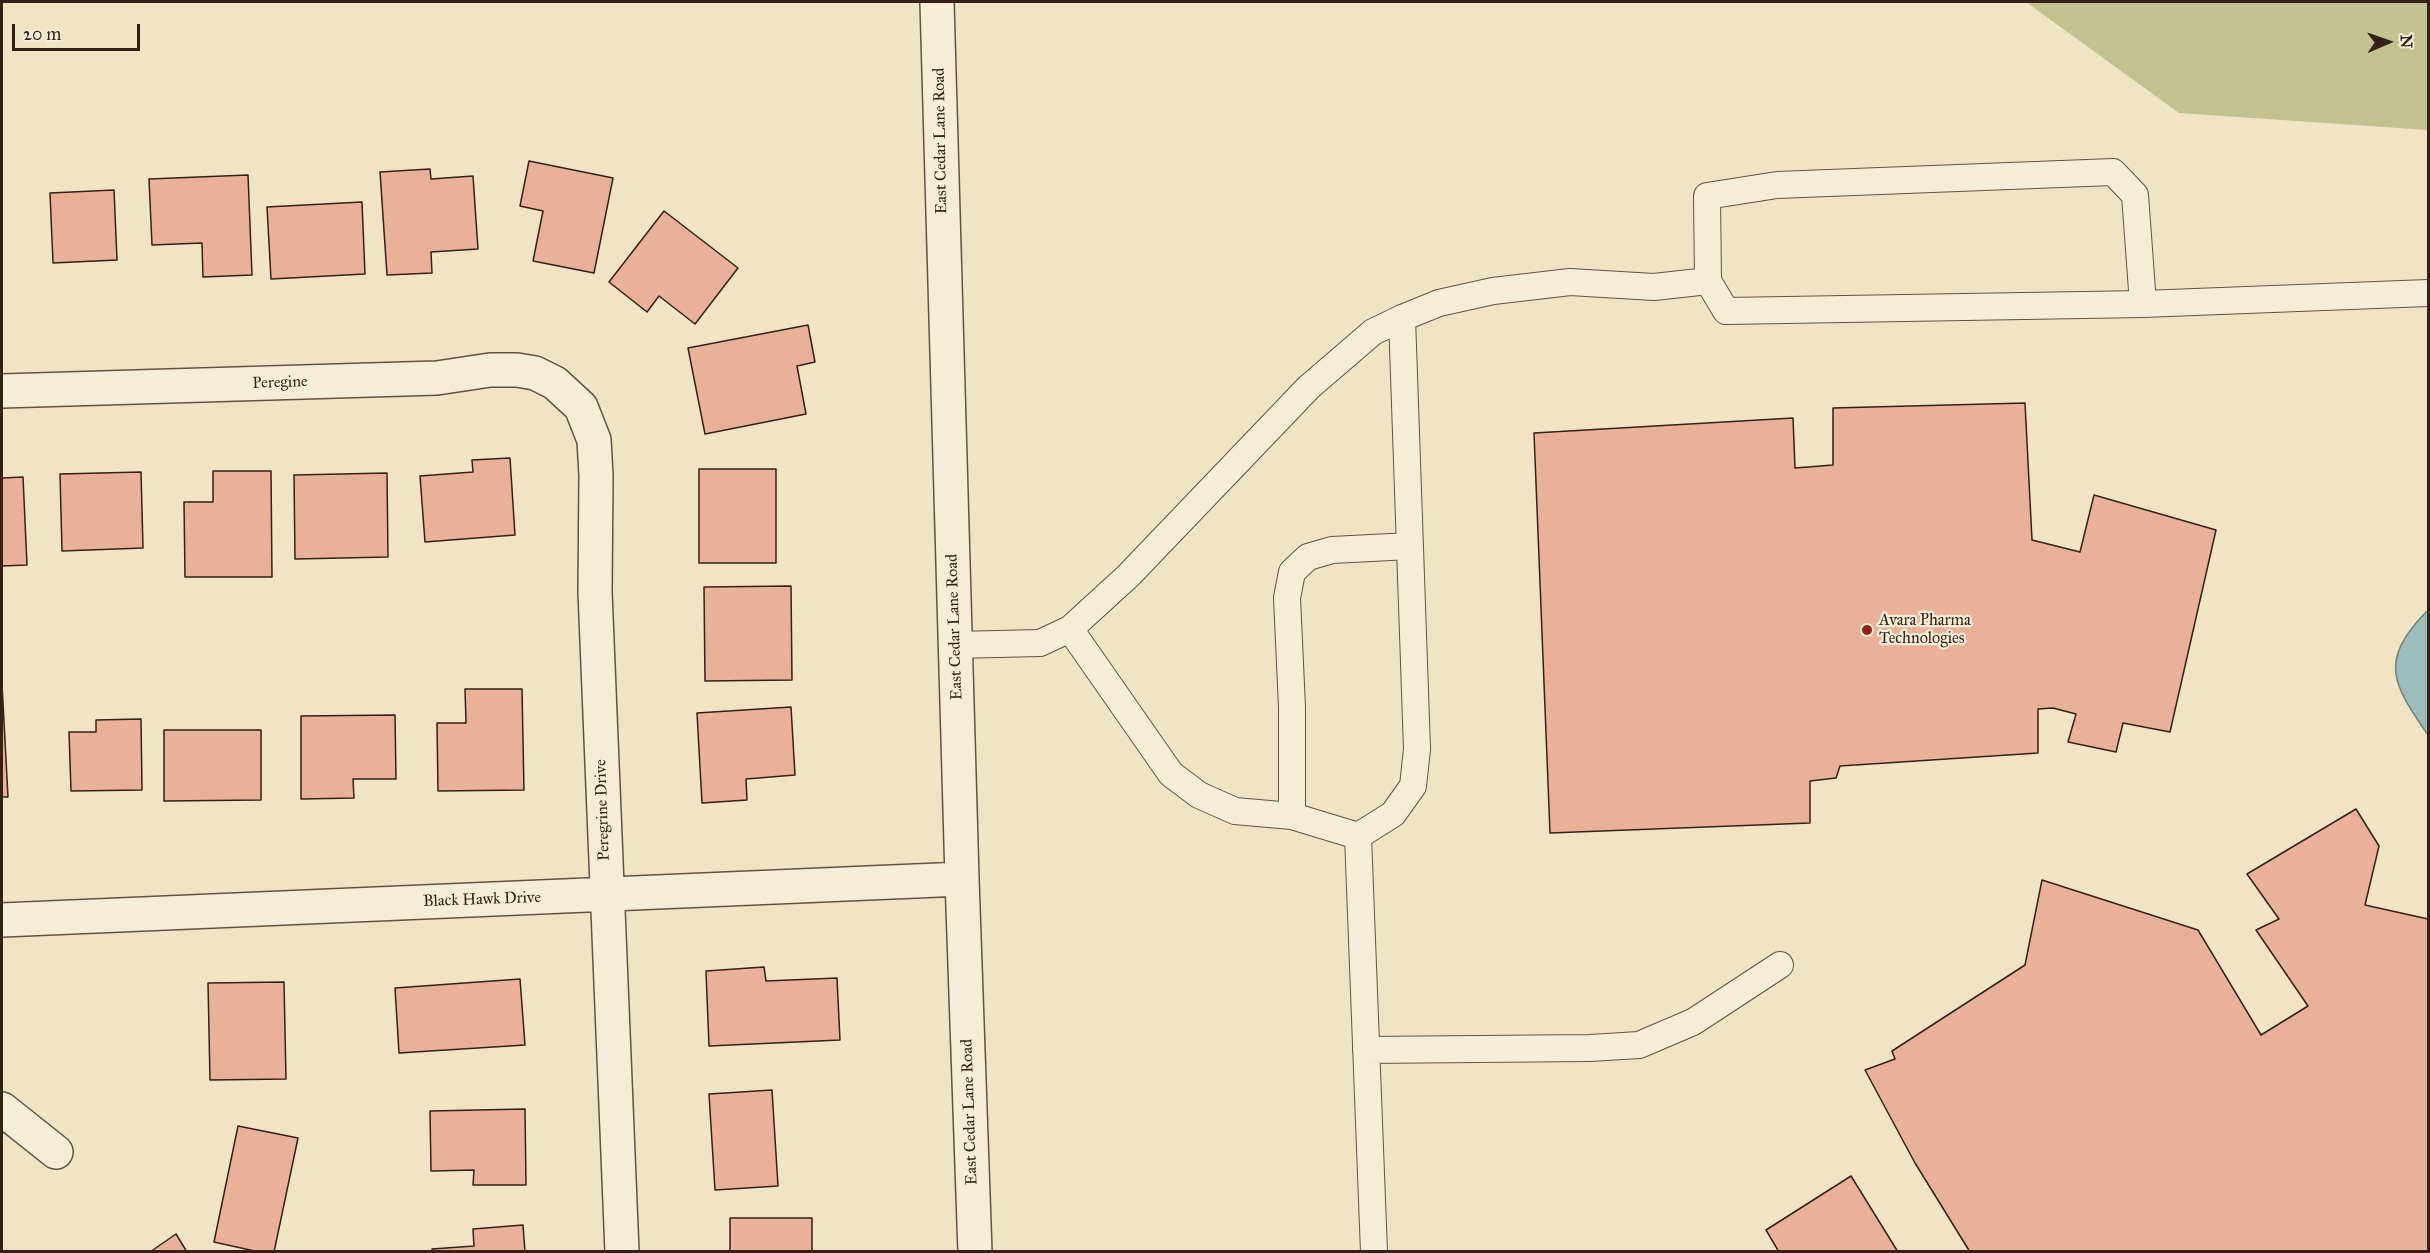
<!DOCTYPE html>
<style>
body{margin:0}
#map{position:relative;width:2430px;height:1253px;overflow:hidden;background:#f1e4c5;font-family:"IM FELL Great Primer",serif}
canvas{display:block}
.frame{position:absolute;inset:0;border:3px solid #352115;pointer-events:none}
.north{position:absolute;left:2358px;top:12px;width:60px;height:60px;-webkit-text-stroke:4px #f6edd9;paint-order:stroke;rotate:88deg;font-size:16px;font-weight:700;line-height:24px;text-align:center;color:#352115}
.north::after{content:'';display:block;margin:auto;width:21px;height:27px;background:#352115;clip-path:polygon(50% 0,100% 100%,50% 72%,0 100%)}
.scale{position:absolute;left:12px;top:24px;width:128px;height:27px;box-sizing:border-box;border:3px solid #352115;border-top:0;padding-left:8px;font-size:18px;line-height:21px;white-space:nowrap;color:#352115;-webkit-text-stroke:4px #f6edd9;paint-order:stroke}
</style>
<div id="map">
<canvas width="2430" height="1253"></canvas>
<div class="frame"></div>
<div class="north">N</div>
<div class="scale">20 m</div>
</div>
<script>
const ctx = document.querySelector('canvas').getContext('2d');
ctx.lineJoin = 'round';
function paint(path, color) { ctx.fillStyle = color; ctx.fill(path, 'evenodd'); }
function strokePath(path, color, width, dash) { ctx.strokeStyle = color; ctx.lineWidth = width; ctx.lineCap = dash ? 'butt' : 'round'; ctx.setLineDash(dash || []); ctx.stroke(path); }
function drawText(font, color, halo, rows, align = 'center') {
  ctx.font = font + ' "IM FELL Great Primer",serif'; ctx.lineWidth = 4.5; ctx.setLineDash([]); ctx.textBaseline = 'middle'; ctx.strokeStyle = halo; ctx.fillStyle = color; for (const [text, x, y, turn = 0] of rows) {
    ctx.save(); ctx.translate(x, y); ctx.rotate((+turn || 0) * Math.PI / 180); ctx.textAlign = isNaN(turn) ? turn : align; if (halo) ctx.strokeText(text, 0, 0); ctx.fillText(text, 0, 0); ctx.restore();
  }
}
paint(new Path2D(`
 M2026 2H2428V130L2179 113Z`), '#c1c290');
const water = new Path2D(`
 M2426 612H2428V735C2393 684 2378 662 2426 612Z`);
paint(water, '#9cbdbb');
strokePath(water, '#737f79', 1.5);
const building = new Path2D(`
 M529 161 613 178 594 273 533 261 543 211 520 206Z
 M430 169 431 179 473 176 478 249 431 252 432 273 387 275 380 172Z
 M248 175 252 275 203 277 202 243 152 245 149 179Z
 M114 190 117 260 53 263 50 193Z
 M362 202 365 274 271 279 267 207Z
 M664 211 738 268 695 324 659 296 647 312 609 282Z
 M808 325 815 362 797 366 806 414 705 434 688 348Z
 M2025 403 2032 540 2080 552 2094 495 2216 530 2170 732 2123 723 2116 752 2068 742 2076 714 2053 708 2038 709V753L1840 766 1836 778 1810 781V823L1550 833 1534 433 1793 418 1795 468 1833 465V408Z
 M510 458 515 535 425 542 420 476 473 472 472 460Z
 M699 469H776V563H699Z
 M213 471H271L272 577H185L184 502H213Z
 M141 472 143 548 62 551 60 474Z
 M387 473 388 557 295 559 294 475Z
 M23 477 27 565 2 566V478Z
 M791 586 792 680 705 681 704 587Z
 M2 684 8 797H2Z
 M465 689H522L524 790 438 791 437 723H466Z
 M791 707 795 775 746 779 747 800 702 803 697 713Z
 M395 715 396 779H353L354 798 301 799V716Z
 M141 719 142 790 71 791 69 732H96V720Z
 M164 730H261V800L164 801Z
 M2356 809 2379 846 2365 905 2428 919V1252H1970L1915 1163 1865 1070 1895 1059 1892 1051 2025 965 2042 880 2198 930 2261 1035 2308 1006 2256 930 2279 919 2247 874Z
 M764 967 766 981 837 978 840 1040 709 1046 706 971Z
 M520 979 525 1045 399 1053 395 988Z
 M284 982 286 1079 210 1080 208 983Z
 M772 1090 778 1186 715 1190 709 1094Z
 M525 1109 526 1185H473L474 1170 431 1171 430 1111Z
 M238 1126 298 1138 274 1252H259L214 1242Z
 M1851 1176 1898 1252H1779L1766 1230Z
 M730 1218H812V1252H730Z
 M523 1225 525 1252H432V1249L474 1246 473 1229Z
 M176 1234 187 1252H150Z`);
paint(building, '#e9b199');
strokePath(building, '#352115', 1.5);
const lane = new Path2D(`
 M2143 304 2135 195 2113 172 1777 185 1707 196 1708 281 1726 311 2143 304 2428 293
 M1070 629 1171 774 1199 795 1235 811 1292 816 1358 836 1393 814 1413 786 1417 749 1402 318
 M955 645 1040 643 1070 629 1128 576 1309 387 1373 332 1402 318 1439 303 1493 291 1570 282 1654 287 1708 281
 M1292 816V707L1287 598 1292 572 1308 557 1332 550 1410 546
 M1358 836 1374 1252
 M1366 1050 1590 1048 1639 1045 1693 1022 1780 965`);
const street = new Path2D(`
 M937 2 962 879 975 1252
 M2 391 437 378 490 370H517L535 373 555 383 581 407 594 440 596 475 595 592 622 1252
 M2 920 962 879
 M2 1109 56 1152`);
strokePath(lane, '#645241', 28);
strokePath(street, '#645241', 36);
strokePath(lane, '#f6edd9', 26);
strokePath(street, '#f6edd9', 33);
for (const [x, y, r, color] of [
 [1867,630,6,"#8f2418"]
]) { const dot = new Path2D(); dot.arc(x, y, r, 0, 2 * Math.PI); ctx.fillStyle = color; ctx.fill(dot); strokePath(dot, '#f6edd9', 2); }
drawText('16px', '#352115', '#f6edd9', [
 ["East Cedar Lane Road",941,141,-91],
 ["Peregine",280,383,-2],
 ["East Cedar Lane Road",955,627,-92],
 ["Peregrine Drive",603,810,-92],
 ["Black Hawk Drive",482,900,-2],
 ["East Cedar Lane Road",970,1112,-92]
]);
drawText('16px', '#352115', '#f6edd9', [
 ["Avara Pharma",1879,621],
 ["Technologies",1879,639]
], 'left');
</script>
